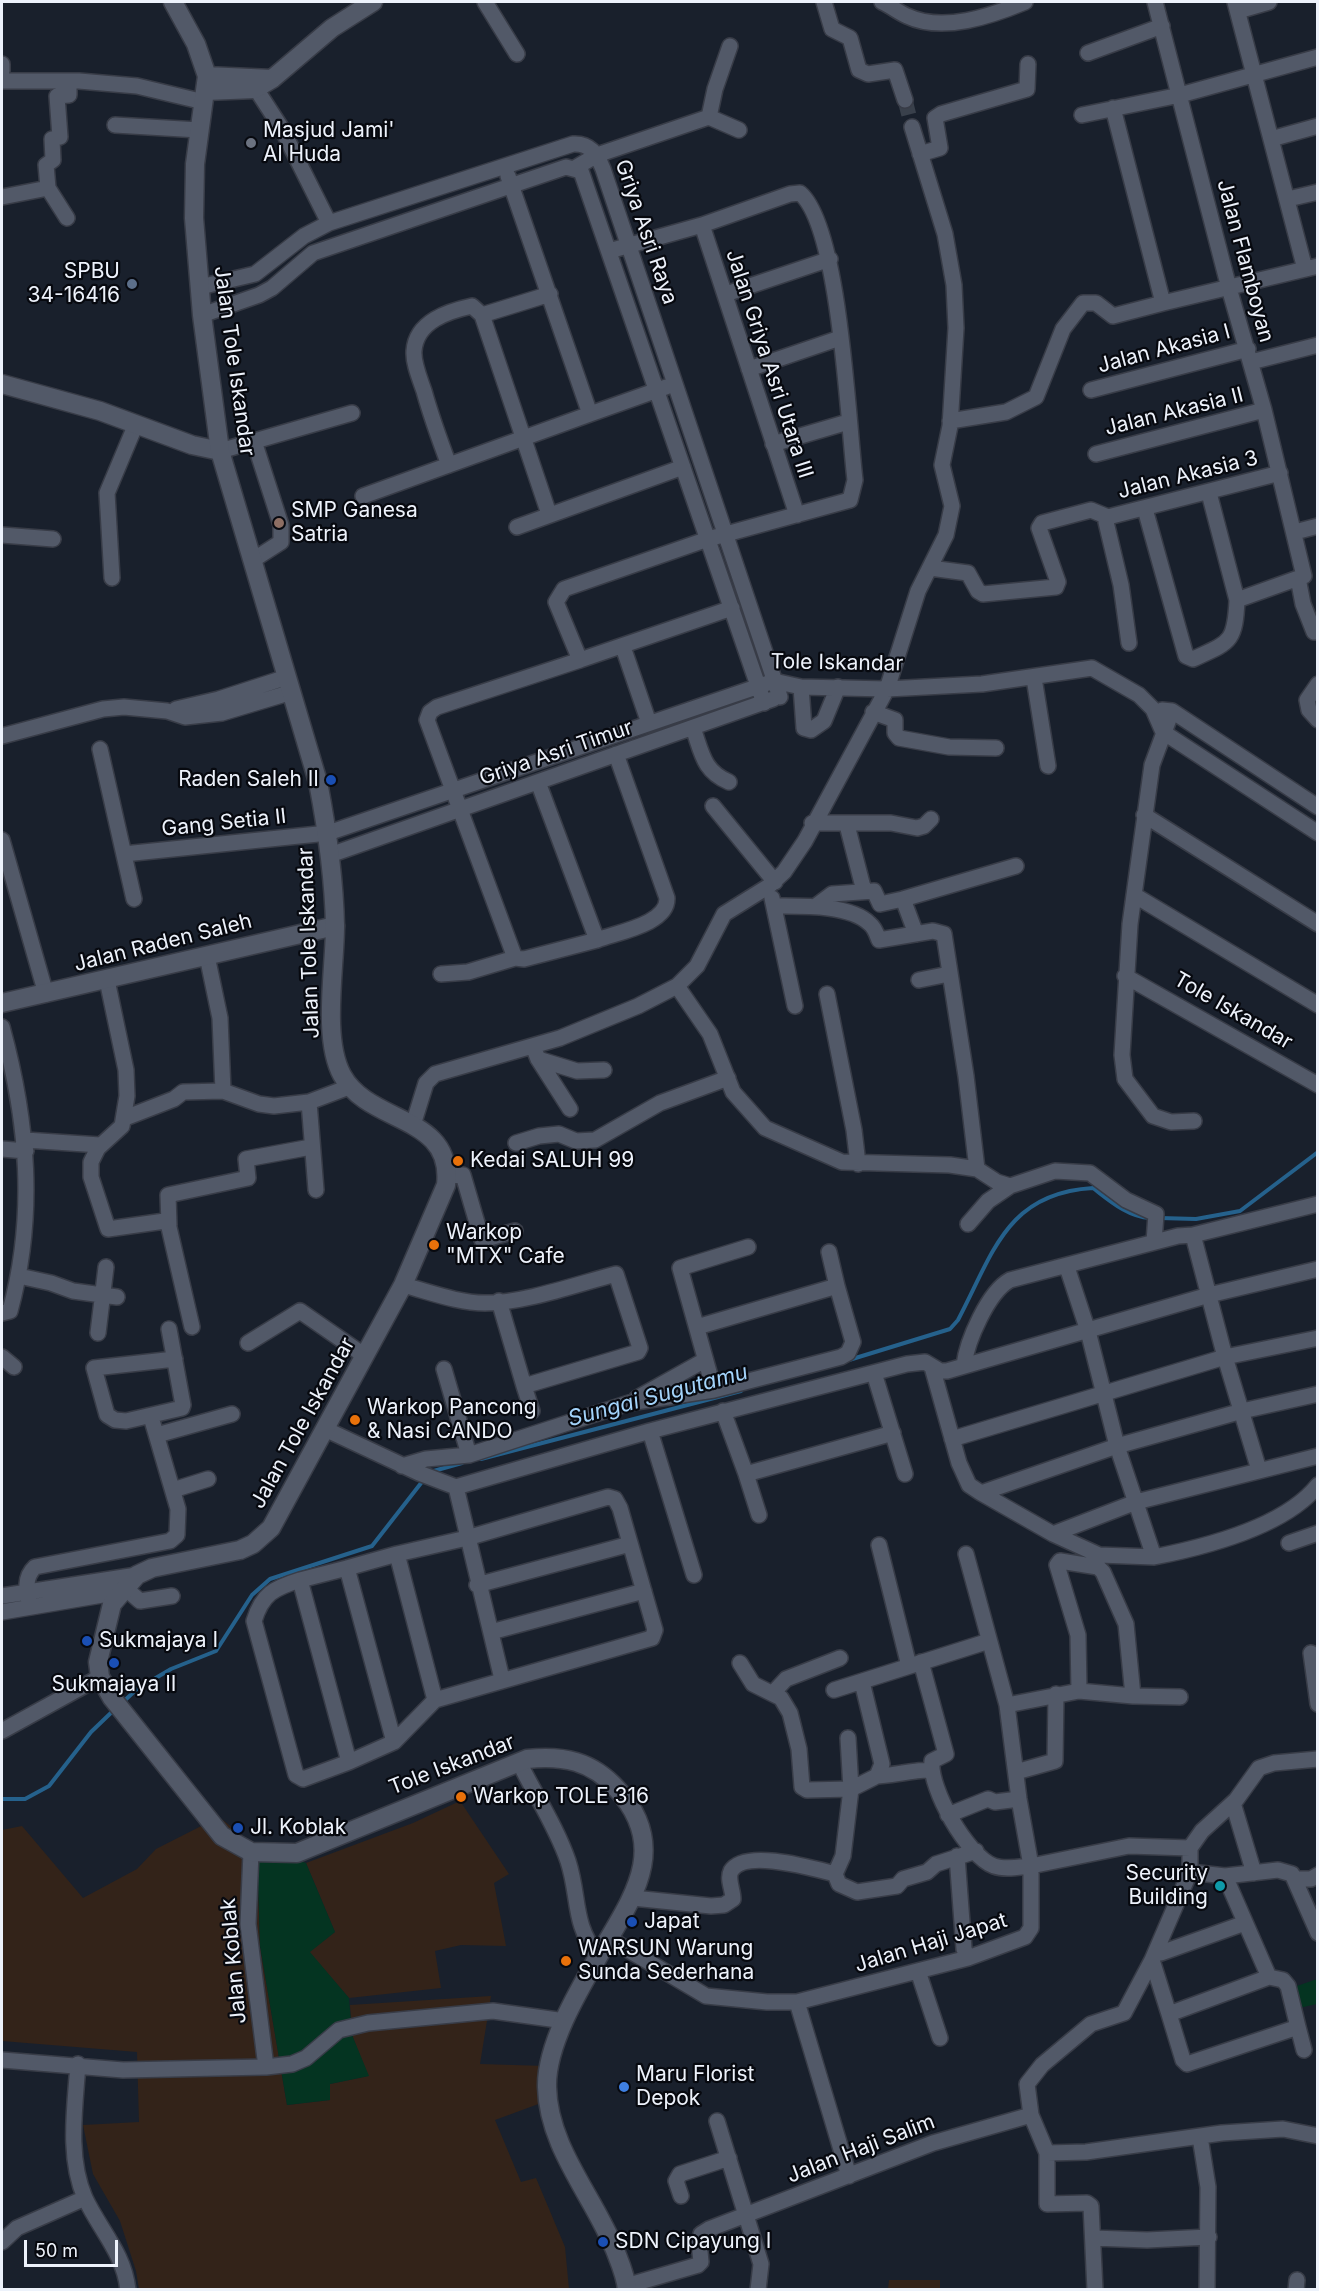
<!DOCTYPE html>
<style>
body{margin:0}
#map{position:relative;width:1319px;height:2291px;overflow:hidden;background:#19202c;font-family:Inter,sans-serif}
canvas{display:block}
.frame{position:absolute;inset:0;border:3px solid #edf2fb;pointer-events:none}
.scale{position:absolute;left:24px;top:2240px;width:94px;height:27px;box-sizing:border-box;border:3px solid #edf2fb;border-top:0;padding-left:8px;font-size:18px;line-height:21px;white-space:nowrap;color:#edf2fb;-webkit-text-stroke:4px #07090f;paint-order:stroke}
</style>
<div id="map">
<canvas width="1319" height="2291"></canvas>
<div class="frame"></div>
<div class="scale">50 m</div>
</div>
<script>
const ctx = document.querySelector('canvas').getContext('2d');
ctx.lineJoin = 'round';
function paint(path, color) { ctx.fillStyle = color; ctx.fill(path, 'evenodd'); }
function strokePath(path, color, width, dash) { ctx.strokeStyle = color; ctx.lineWidth = width; ctx.lineCap = dash ? 'butt' : 'round'; ctx.setLineDash(dash || []); ctx.stroke(path); }
function drawText(font, color, halo, rows, align = 'center') {
  ctx.font = font + ' Inter,sans-serif'; ctx.lineWidth = 4.5; ctx.setLineDash([]); ctx.textBaseline = 'middle'; ctx.strokeStyle = halo; ctx.fillStyle = color; for (const [text, x, y, turn = 0] of rows) {
    ctx.save(); ctx.translate(x, y); ctx.rotate((+turn || 0) * Math.PI / 180); ctx.textAlign = isNaN(turn) ? turn : align; if (halo) ctx.strokeText(text, 0, 0); ctx.fillText(text, 0, 0); ctx.restore();
  }
}
paint(new Path2D(`
 M460 1801 509 1874 494 1883 506 1946 461 1945 435 1951 441 1988 349 1998 309 1952 335 1932 306 1863 413 1823Z
 M219 1817 257 1847 260 1946 287 2105 330 2100V2084L368 2076 352 2035 350 2005 491 1996 480 2064 547 2066 552 2099 495 2120 521 2182 536 2178 565 2247 569 2289H139L136 2271 120 2221 93 2174 83 2125 139 2122 137 2052 2 2041V1830L22 1826 83 1898 137 1869 156 1849Z
 M889 2280H940V2289H888Z`), '#332319');
paint(new Path2D(`
 M257 1847 306 1863 335 1932 310 1952 349 1998 352 2035 369 2076 330 2084V2100L287 2105 260 1946Z
 M1317 1979V2004L1299 2008 1294 1987Z`), '#043421');
strokePath(new Path2D(`
 M1160 1218 1196 1219 1240 1211 1318 1152
 M849 1360 950 1329 958 1320C993 1254 1006 1193 1093 1188 1110 1201 1128 1217 1150 1218
 M481 1459 741 1391
 M430 1472 462 1463
 M123 1702 137 1689 171 1669 216 1651 252 1595 270 1579 372 1546 425 1478
 M2 1799H25L49 1786 91 1732 115 1709`), '#25618c', 4);
strokePath(new Path2D(`
 M905 100 912 127`), '#39404b', 15, [15, 8]);
const minor = new Path2D(`
 M485 2 517 54
 M824 2 832 29 850 38 859 70 868 74 895 70 905 100
 M882 2C891 6 898 12 907 16 943 33 991 16 1025 2
 M1155 2 1229 288 1264 410 1304 576 1237 600 1209 493
 M1235 2 1305 269
 M1238 11 1269 2
 M1088 53 1162 26
 M2 64V71
 M2 81H79L137 86 204 102
 M260 95 282 129 329 223
 M1113 108 1163 303 1318 266
 M1082 115 1180 95 1318 57
 M709 117 739 130
 M115 125 199 130
 M1271 139 1318 126
 M920 154 940 148 935 118 941 114 1027 89 1028 64
 M575 168 597 155 709 117 715 89 730 46
 M508 176 590 414 666 387
 M2 197 48 188
 M1288 199 1318 192
 M67 218 48 188 46 165 53 160 52 139 60 137 57 96 69 95V82
 M702 225 797 515
 M609 251 702 225 790 194 800 193C840 227 848 422 855 480L850 500 708 539 564 589 556 602 580 660 732 608
 M200 287 255 274 304 236 329 223 573 144C590 143 597 154 603 169L780 697
 M726 294 830 259
 M202 315 259 295 272 288 313 253 566 167 581 171 764 703
 M482 315 549 514
 M1251 362 1318 345
 M749 369 840 338
 M1091 390 1248 349
 M950 421 1006 412 1036 397 1063 329 1083 303H1096L1113 316 1163 303
 M773 444 848 422
 M220 451 352 413
 M1096 454 1264 410
 M449 465C440 441 431 416 424 391 420 379 413 363 414 351 416 321 449 311 472 306L482 315 550 294
 M363 496 590 414
 M1145 509 1186 656 1193 659C1230 642 1235 643 1237 600
 M517 527 683 467
 M1295 532 1318 526
 M2 535 53 539
 M253 560 281 542V525L254 441
 M930 568 968 573 978 591 983 594 1056 587 1058 582 1039 528 1042 523 1091 510 1108 517
 M112 578 107 493 136 424
 M1298 578 1303 604 1314 632
 M1129 643 1121 585 1106 522 1108 517 1280 473
 M623 647 649 723
 M1034 678 1048 766
 M1318 684 1307 700 1309 710 1318 720
 M801 687 804 728 811 730 824 721 838 687
 M176 709 219 699 287 677
 M1162 710 1172 711 1318 807
 M1172 711 1152 765 1130 924 1122 1055 1125 1079 1153 1116 1171 1122 1194 1121
 M873 712 895 720V733L899 738 949 747 996 748
 M693 728C702 753 703 771 729 782
 M2 736 103 709 124 707 167 711 185 717 222 713 292 692
 M100 749 134 899
 M538 782 597 940 524 959 515 958 427 720 430 712 437 707 580 660
 M713 806 775 882
 M1144 815 1318 924
 M812 823H891L917 828 924 826 931 819
 M847 825 864 891
 M2 840 46 994
 M124 854 328 833 774 681 801 687 887 689 982 684 1092 668 1139 695 1153 709 1163 732 1318 833
 M330 855 773 699
 M1134 895 1318 1005
 M772 898 795 1006
 M903 899 1016 866
 M774 906C800 906 850 904 870 924 875 928 877 935 879 940L933 931 944 934 966 1076 977 1169
 M816 906 832 894 874 891 880 904 903 899 916 934
 M597 940C618 932 668 924 667 898L616 754
 M207 956 220 1018 223 1091
 M441 974 468 972 515 958
 M1125 976 1318 1085
 M107 980 126 1070 127 1096 122 1126 98 1148 91 1162V1177L108 1229 165 1221 168 1223 192 1327
 M919 980 949 974
 M677 986 710 1034 733 1092 765 1128 842 1162 950 1165 977 1169 997 1182 1010 1186
 M827 994 854 1130 858 1164
 M2 1027C28 1122 36 1215 10 1311L2 1313
 M533 1046 538 1059 570 1109
 M538 1059 577 1071 604 1070
 M309 1102 316 1190
 M125 1118 174 1099 183 1092 223 1091 259 1104 274 1106 309 1102 349 1087
 M413 1125 426 1083 435 1074 560 1038 638 1006 677 986 697 966 724 914 769 886 784 872 805 841 887 689 918 591 946 535 952 506 942 465 950 426 956 328 954 285 945 234 912 127
 M25 1140 100 1145
 M516 1143 539 1136 559 1134 576 1141 595 1140 660 1103 728 1078
 M2 1149 26 1151
 M447 1176 463 1175 482 1240 515 1231
 M968 1224 988 1201 1010 1186 1055 1171 1090 1173 1126 1200 1156 1214 1154 1242
 M169 1225 168 1195 248 1178 246 1159 311 1147
 M1193 1235 1225 1357 1259 1470
 M829 1252 837 1286
 M19 1276 51 1283 73 1291 117 1297
 M403 1285C430 1292 458 1303 485 1303 525 1303 577 1284 616 1274L640 1348 638 1352 524 1386 499 1301
 M169 1329 183 1405 182 1408 126 1421 115 1420 107 1415 94 1368 175 1359
 M98 1333 106 1267
 M248 1343 300 1311 365 1356
 M2 1357 14 1367
 M964 1365C967 1341 988 1292 1010 1280L1178 1236 1193 1235 1318 1204
 M932 1367 959 1463 969 1485 981 1493 1117 1446 1088 1331 1067 1267
 M444 1369 469 1455 629 1403 714 1390 841 1357 848 1353 853 1342 837 1286 697 1327
 M874 1373 905 1474
 M524 1386 532 1411
 M714 1390 680 1268 748 1247
 M1318 1394 1242 1411 1117 1446 1154 1557C1205 1547 1285 1527 1318 1485
 M637 1398 705 1360
 M723 1411 746 1474 893 1433
 M325 1429 419 1473 456 1487 650 1431 907 1364 925 1362 940 1371H947L1209 1295 1318 1269
 M650 1431 694 1575
 M157 1435 232 1414
 M952 1439 1225 1357 1318 1338
 M402 1466 426 1459 469 1455
 M746 1474 759 1515
 M456 1487 502 1679
 M173 1490 208 1479
 M981 1493 1053 1534 1136 1502 1318 1456
 M1053 1534 1099 1555 1154 1557
 M1289 1543 1318 1533
 M879 1545 909 1666
 M347 1568 300 1580 349 1762
 M300 1580C274 1588 262 1594 254 1621L296 1775 303 1779 349 1762 394 1742 435 1700 652 1638 655 1630 620 1508 615 1499 608 1497 467 1538 397 1554 435 1700
 M477 1585 630 1544
 M125 1588 140 1601 172 1596
 M2 1596 137 1575
 M30 1607C27 1593 23 1578 35 1567L170 1541 177 1535 178 1509 151 1417
 M2 1612 120 1592
 M491 1632 644 1591
 M1311 1653 1318 1704
 M921 1662 946 1754 932 1761C929 1788 967 1856 994 1866 1005 1870 1019 1867 1031 1866L1019 1799 1007 1705 966 1554
 M740 1663 753 1684 781 1698 790 1713 799 1749 802 1787 807 1790 851 1789 848 1738
 M862 1682 882 1764 877 1776 851 1789 843 1856 835 1874 839 1884 857 1892 897 1886 903 1879 927 1872 936 1864 976 1851
 M834 1690 989 1641
 M1079 1691 1078 1635 1057 1565 1060 1561 1098 1567 1103 1572 1126 1624 1133 1696
 M773 1693 786 1679 840 1658
 M1007 1705 1079 1691 1133 1696 1180 1697
 M2 1731 100 1677
 M394 1742 347 1568 397 1554
 M519 1762C535 1795 556 1826 568 1861 580 1898 572 1923 598 1956
 M1016 1772 1055 1761 1056 1694
 M877 1776C889 1776 925 1768 931 1771
 M1233 1803 1254 1873
 M948 1815 988 1799 995 1802 1019 1799
 M1190 1848 1202 1831 1236 1800 1259 1768 1274 1763 1318 1759
 M251 1852 248 1924 266 2067
 M957 1856 964 1949 968 1958
 M1190 1872 1225 1876 1278 1870 1292 1874 1318 1933
 M1225 1876 1269 1977
 M1295 1879H1311L1318 1875
 M633 1898 711 1906 724 1905 733 1899C733 1890 727 1879 731 1871 745 1848 815 1869 835 1874
 M610 1939 706 1996 767 2002H797L968 1958 1025 1937 1031 1928V1866L1129 1846 1190 1848
 M1161 1953 1245 1923
 M1152 1960 1169 2014
 M918 1971 940 2038
 M1269 1977 1283 1980 1288 1986 1298 2027 1187 2064 1183 2060 1169 2014Z
 M797 2002 849 2176
 M1298 2027 1304 2050
 M2 2060 123 2070 266 2067 292 2064 306 2058 339 2030 368 2023 493 2011 565 2021
 M78 2064C75 2107 67 2157 85 2198 100 2230 124 2253 128 2290
 M717 2121 761 2264 758 2290
 M1200 2137 1208 2187 1207 2290
 M1047 2153 1086 2152 1222 2133 1283 2129 1318 2136
 M681 2196 676 2181 680 2174 729 2158
 M1093 2238 1147 2240 1209 2237
 M2 2242 17 2228 85 2198
 M626 2286 698 2265 701 2262 699 2242 701 2234 709 2229 933 2143 1031 2115
 M1095 2290 1091 2206 1087 2203 1047 2204V2153L1031 2115 1027 2084 1042 2065 1091 2024 1124 2013 1152 1960 1190 1872V1848
 M1296 2290 1297 2280`);
const tertiary = new Path2D(`
 M2 384 100 411 192 445 220 451
 M2 1003 335 926`);
const secondary = new Path2D(`
 M173 2 196 44 207 76 195 164 194 218 202 315 220 451 318 782C327 829 334 877 335 926 335 968 322 1038 342 1075 369 1125 454 1114 446 1185L403 1285 271 1528 253 1544 240 1550 152 1568 137 1575 112 1604 98 1662 100 1677 112 1698 222 1836 251 1852 297 1853 527 1759C563 1755 592 1761 617 1789 672 1849 630 1901 598 1957 577 1993 546 2046 547 2087 548 2147 594 2197 615 2250 620 2263 626 2276 627 2290
 M207 76 272 79
 M206 91 255 89 272 79 332 28 373 2`);
strokePath(minor, '#383c47', 18);
strokePath(tertiary, '#383c47', 21);
strokePath(secondary, '#383c47', 21);
strokePath(minor, '#525968', 15);
strokePath(tertiary, '#525968', 18);
strokePath(secondary, '#525968', 18);
for (const [x, y, r, color] of [
 [251,143,6,"#6b7280"],
 [132,284,6,"#5c6f8a"],
 [279,523,6,"#8d6e63"],
 [331,780,6,"#1a4fb4"],
 [458,1161,6,"#e8710a"],
 [434,1245,6,"#e8710a"],
 [355,1420,6,"#e8710a"],
 [87,1641,6,"#1a4fb4"],
 [114,1663,6,"#1a4fb4"],
 [461,1797,6,"#e8710a"],
 [238,1828,6,"#1a4fb4"],
 [1220,1886,6,"#0f9aa8"],
 [632,1922,6,"#1a4fb4"],
 [566,1961,6,"#e8710a"],
 [624,2087,6,"#3f7fe0"],
 [603,2242,6,"#1a4fb4"]
]) { const dot = new Path2D(); dot.arc(x, y, r, 0, 2 * Math.PI); ctx.fillStyle = color; ctx.fill(dot); strokePath(dot, '#07090f', 2); }
drawText('21px', '#edf2fb', '#07090f', [
 ["Masjud Jami'",263,131],
 ["Al Huda",263,155],
 ["SPBU",120,272,"right"],
 ["34-16416",120,296,"right"],
 ["SMP Ganesa",291,511],
 ["Satria",291,535],
 ["Raden Saleh II",319,780,"right"],
 ["Kedai SALUH 99",470,1161],
 ["Warkop",446,1233],
 ["\"MTX\" Cafe",446,1257],
 ["Warkop Pancong",367,1408],
 ["& Nasi CANDO",367,1432],
 ["Sukmajaya I",99,1641],
 ["Sukmajaya II",114,1685,"center"],
 ["Warkop TOLE 316",473,1797],
 ["Jl. Koblak",250,1828],
 ["Security",1208,1874,"right"],
 ["Building",1208,1898,"right"],
 ["Japat",644,1922],
 ["WARSUN Warung",578,1949],
 ["Sunda Sederhana",578,1973],
 ["Maru Florist",636,2075],
 ["Depok",636,2099],
 ["SDN Cipayung I",615,2242]
], 'left');
drawText('21px', '#edf2fb', '#07090f', [
 ["Griya Asri Raya",646,232,71],
 ["Jalan Flamboyan",1245,261,75],
 ["Jalan Akasia I",1164,349,-15],
 ["Jalan Tole Iskandar",234,361,82],
 ["Jalan Griya Asri Utara III",769,364,72],
 ["Jalan Akasia II",1174,412,-14],
 ["Jalan Akasia 3",1188,475,-14],
 ["Tole Iskandar",837,663,1],
 ["Griya Asri Timur",556,753,-19],
 ["Gang Setia II",224,823,-6],
 ["Jalan Raden Saleh",163,943,-14],
 ["Jalan Tole Iskandar",309,943,-92],
 ["Tole Iskandar",1233,1011,30],
 ["Jalan Tole Iskandar",303,1423,-61],
 ["Tole Iskandar",452,1765,-21],
 ["Jalan Haji Japat",931,1943,-17],
 ["Jalan Koblak",234,1961,-95],
 ["Jalan Haji Salim",861,2149,-21]
]);
drawText('italic 22px', '#a3d3fa', '#07090f', [
 ["Sungai Sugutamu",658,1396,-15]
]);
</script>
